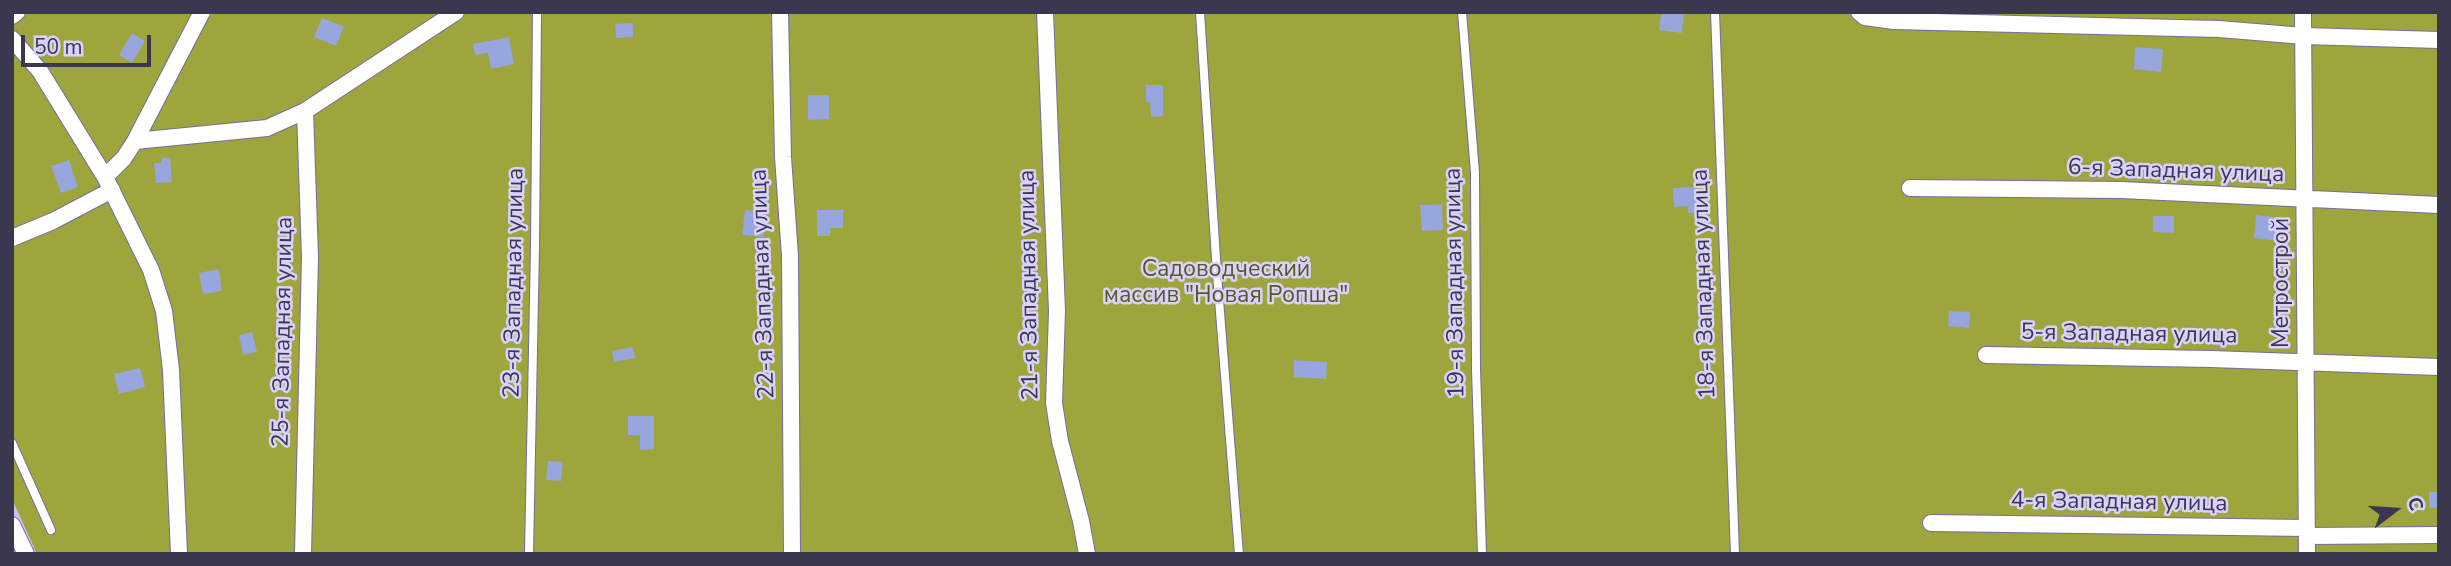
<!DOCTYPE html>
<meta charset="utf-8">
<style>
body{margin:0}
#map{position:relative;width:2451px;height:566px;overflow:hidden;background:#ccc2fb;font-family:"Nunito Sans",sans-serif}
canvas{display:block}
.frame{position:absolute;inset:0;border:14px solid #3b374e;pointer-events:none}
.north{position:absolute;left:2360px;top:475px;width:70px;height:70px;-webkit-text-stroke:5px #d9d1ff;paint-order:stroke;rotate:73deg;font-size:19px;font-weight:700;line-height:28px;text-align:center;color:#3b374e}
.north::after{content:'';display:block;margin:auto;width:24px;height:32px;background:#3b374e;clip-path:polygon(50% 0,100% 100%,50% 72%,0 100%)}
.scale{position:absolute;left:21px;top:35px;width:130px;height:32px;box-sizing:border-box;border:4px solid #3b374e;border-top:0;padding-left:9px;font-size:21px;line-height:24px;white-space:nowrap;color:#3b374e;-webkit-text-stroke:5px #d9d1ff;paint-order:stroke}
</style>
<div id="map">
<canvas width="2451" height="566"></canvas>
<div class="frame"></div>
<div class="north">С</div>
<div class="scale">50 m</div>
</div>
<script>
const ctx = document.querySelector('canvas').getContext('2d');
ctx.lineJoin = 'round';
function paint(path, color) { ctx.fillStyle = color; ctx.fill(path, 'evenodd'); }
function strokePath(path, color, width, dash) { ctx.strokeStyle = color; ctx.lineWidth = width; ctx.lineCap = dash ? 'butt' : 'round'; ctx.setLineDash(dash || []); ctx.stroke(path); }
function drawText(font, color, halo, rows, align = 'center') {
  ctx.font = font + ' "Nunito Sans",sans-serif'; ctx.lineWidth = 5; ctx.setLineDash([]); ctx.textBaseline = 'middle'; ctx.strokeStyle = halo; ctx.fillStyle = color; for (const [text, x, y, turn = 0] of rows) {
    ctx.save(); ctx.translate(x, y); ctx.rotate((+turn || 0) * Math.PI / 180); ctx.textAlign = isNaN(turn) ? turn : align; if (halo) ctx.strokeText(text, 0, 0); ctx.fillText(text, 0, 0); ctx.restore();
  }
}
paint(new Path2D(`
 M12 12H2439V554H37L12 499Z`), '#9ea53c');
paint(new Path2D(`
 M1661 12H1684L1682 33 1659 30Z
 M322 18 344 27 336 46 314 37Z
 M633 23V37L616 38 615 24Z
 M132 33 145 41 132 63 119 55Z
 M509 37 514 64 491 69 488 53 475 55 473 44Z
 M2135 47 2163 49 2161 72 2134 69Z
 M1146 85H1163V116L1151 117 1150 102H1146Z
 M808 95H829V119L808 120Z
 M170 157 172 182 156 183 154 163H162L161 158Z
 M69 160 78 187 61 193 51 166Z
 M1695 187 1697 213H1688V206L1674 207 1673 188Z
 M1442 204 1443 230 1422 231 1420 205Z
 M745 210 766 212 763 237 742 235Z
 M817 210H843V228H830V236H817Z
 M2256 215 2281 218 2278 241 2254 238Z
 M2153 216H2174V233L2153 232Z
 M219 269 222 291 203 294 199 273Z
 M1949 311 1970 312 1969 328 1948 326Z
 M252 332 257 352 243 355 239 335Z
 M633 347 635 358 614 362 612 351Z
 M1294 360 1327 362 1326 379 1294 377Z
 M140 368 145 387 119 394 114 374Z
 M628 416H654V449L640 450V435H628Z
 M548 461 563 462 561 481 546 480Z
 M2429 492H2439V507L2429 508Z`), '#97a6dc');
const service = new Path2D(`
 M1200 12 1217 274 1239 554
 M1462 12 1475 173 1476 369 1482 554
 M1715 12 1735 554
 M12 443 51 530
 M529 554 535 247 537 12`);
const minor = new Path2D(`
 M780 12 783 157 790 256 792 554
 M1045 12 1057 311 1054 403 1060 441 1081 521 1087 554
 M1859 12 1865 17 1894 21 2219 29 2304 36 2439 40
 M2303 12 2307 554
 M12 16 17 12
 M12 39 40 71 105 177 124 158 135 141 202 12
 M135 141 267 128 305 111 456 12
 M105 177 151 270 164 311 171 370 179 554
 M1910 188 2121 190 2439 205
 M12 238 53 221 112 190
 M1986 355 2211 359 2439 367
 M1931 523 2307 528
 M12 525 26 554
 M2307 536 2439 535
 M303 554 310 257 305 111`);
strokePath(service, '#776ca0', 10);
strokePath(minor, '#776ca0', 18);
strokePath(service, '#fff', 8);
strokePath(minor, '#fff', 16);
drawText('23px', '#3b374e', '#d9d1ff', [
 ["6-я Западная улица",2176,172,2],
 ["23-я Западная улица",515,283,-89],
 ["19-я Западная улица",1456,283,-91],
 ["Метрострой",2282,283,-90],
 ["22-я Западная улица",764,284,-92],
 ["18-я Западная улица",1705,284,-92],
 ["21-я Западная улица",1030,285,-91],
 ["25-я Западная улица",284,332,-89],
 ["5-я Западная улица",2129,335,1],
 ["4-я Западная улица",2119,503,1]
]);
drawText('23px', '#565a21', '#d9d1ff', [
 ["Садоводческий",1226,270],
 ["массив \"Новая Ропша\"",1226,296]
]);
</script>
